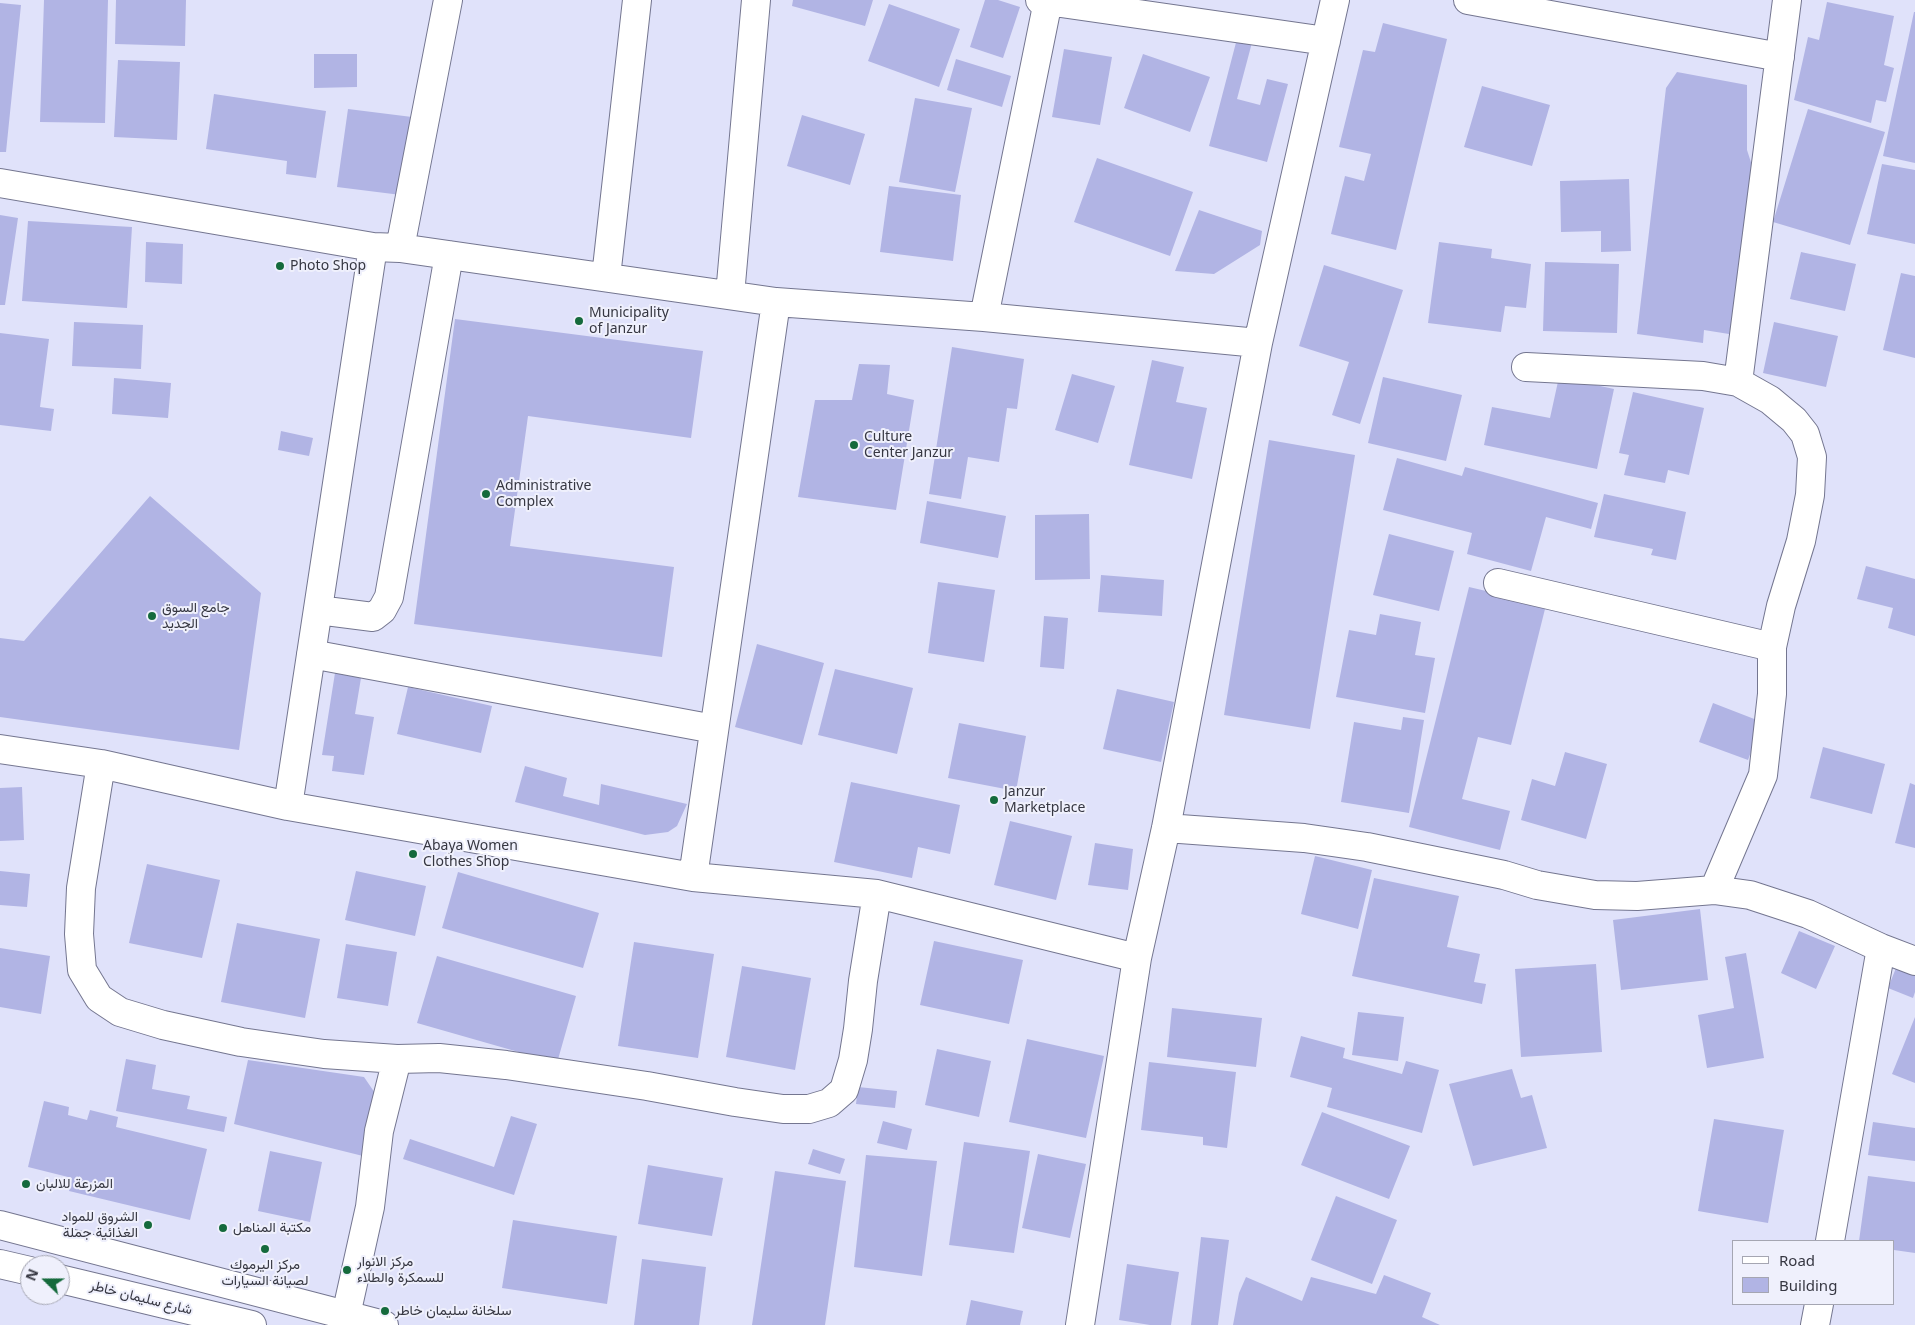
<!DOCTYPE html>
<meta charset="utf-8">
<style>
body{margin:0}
#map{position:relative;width:1915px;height:1325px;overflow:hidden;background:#e0e2fa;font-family:"Noto Sans",sans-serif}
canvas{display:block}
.legend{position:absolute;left:1732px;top:1240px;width:162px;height:65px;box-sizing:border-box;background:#eff0fc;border:1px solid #a5a6b2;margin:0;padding:6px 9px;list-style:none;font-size:15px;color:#363742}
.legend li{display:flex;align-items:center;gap:10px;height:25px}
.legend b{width:25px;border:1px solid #a5a6b2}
.north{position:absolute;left:20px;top:1255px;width:50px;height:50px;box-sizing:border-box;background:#eff0fc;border:1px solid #a5a6b2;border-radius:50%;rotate:292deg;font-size:14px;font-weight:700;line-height:20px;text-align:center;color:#363742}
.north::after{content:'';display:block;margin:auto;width:18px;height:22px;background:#156a3c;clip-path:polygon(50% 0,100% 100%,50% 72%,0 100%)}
</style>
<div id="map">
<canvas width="1915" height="1325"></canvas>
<ul class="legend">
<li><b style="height:6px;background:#fff"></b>Road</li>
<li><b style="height:14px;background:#b1b4e4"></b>Building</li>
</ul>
<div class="north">N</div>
</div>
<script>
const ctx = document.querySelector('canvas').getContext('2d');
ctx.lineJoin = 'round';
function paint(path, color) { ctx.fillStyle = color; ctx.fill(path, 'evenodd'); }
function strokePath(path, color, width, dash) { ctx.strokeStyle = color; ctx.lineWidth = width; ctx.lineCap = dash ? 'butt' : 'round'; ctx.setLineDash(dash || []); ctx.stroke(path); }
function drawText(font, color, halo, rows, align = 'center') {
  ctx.font = font + ' "Noto Sans",Vazirmatn,sans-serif'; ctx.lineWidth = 4; ctx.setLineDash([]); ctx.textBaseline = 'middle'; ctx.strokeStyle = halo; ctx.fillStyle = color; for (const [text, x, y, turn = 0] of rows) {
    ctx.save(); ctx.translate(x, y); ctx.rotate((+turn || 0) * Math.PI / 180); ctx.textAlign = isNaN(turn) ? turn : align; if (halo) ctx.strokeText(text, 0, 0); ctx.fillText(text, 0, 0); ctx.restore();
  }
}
paint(new Path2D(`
 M44 0H108L105 123 40 122Z
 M116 0H186L185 46 115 44Z
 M793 0H873L865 26 792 6Z
 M985 0H998L1020 7 1003 58 970 47Z
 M1827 2 1894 16 1884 65 1894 68 1886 102 1876 100 1871 123 1794 100 1808 37 1819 40Z
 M0 3 21 5 6 152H0Z
 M889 4 960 29 939 87 868 61Z
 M1914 12H1915V163L1883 156Z
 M1383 23 1447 39 1396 250 1331 234 1345 176 1364 181 1371 154 1339 147 1363 50 1375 52Z
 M1239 31 1254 35 1237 99 1260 105 1267 79 1288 84 1267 162 1209 146Z
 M1064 49 1112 57 1100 125 1052 117Z
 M314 54H357V87L314 88Z
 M1143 54 1210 77 1190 132 1124 108Z
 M956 59 1011 76 1002 107 947 90Z
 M118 60 180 62 177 140 114 137Z
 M1677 72 1747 85V150L1757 181 1745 256 1729 334 1704 330 1703 343 1637 334 1666 88Z
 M1482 86 1550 105 1532 166 1464 147Z
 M214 94 326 111 316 178 286 174 287 161 206 149Z
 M915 98 972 108 955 192 899 182Z
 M348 109 412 117 401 195 337 187Z
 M1808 109 1885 132 1850 245 1773 222Z
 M802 115 865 134 850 185 787 166Z
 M1097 158 1193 192 1170 256 1074 222Z
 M1882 164 1915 170V244L1867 234Z
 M1629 179 1631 251 1601 252V231L1561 232 1560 181Z
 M889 186 961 195 953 261 880 252Z
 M1199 210 1262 231 1260 245 1214 274 1175 271Z
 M0 215 18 218 5 305H0Z
 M28 221 132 227 127 308 22 301Z
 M146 242 183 244 182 284 145 282Z
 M1439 242 1492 249 1491 258 1531 264 1526 308 1505 306 1501 332 1428 323Z
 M1801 252 1856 264 1845 311 1790 299Z
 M1545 262 1619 264 1617 333 1543 331Z
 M1324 265 1403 290 1360 424 1332 415 1349 362 1299 346Z
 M1901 273 1915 276V358L1883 350Z
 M455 319 703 351 691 438 528 416 510 546 674 567 662 657 414 624Z
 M74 322 143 325 141 369 72 366Z
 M1774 322 1838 336 1826 387 1763 373Z
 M0 333 49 339 40 407 54 409 51 431 0 425Z
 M952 347 1024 359 1017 409 1007 408 999 462 968 457 961 499 929 494Z
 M1152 360 1184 367 1176 402 1207 408 1192 479 1129 465Z
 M859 364 890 365 887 394 914 400 896 510 798 497 815 400H852Z
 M1072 374 1115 386 1098 443 1055 430Z
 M1383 377 1462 395 1446 461 1368 443Z
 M1559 377 1614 389 1597 469 1484 445 1492 407 1550 418Z
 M114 378 171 383 168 418 112 414Z
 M1633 392 1704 408 1689 475 1668 470 1665 483 1624 475 1629 455 1619 453Z
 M281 431 313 438 309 456 278 450Z
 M1269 440 1355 455 1310 729 1224 715Z
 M1397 458 1462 476 1465 467 1598 503 1591 529 1546 517 1531 571 1467 554 1472 533 1383 510Z
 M1604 494 1686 512 1676 560 1651 555 1653 549 1594 537Z
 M150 496 261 593 239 750 0 717V638L24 641Z
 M927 501 1006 516 998 558 920 543Z
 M1089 514 1090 579 1035 580V515Z
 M1389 534 1454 551 1439 611 1373 595Z
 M1866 566 1915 579V636L1888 628 1893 608 1857 599Z
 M1101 575 1164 580 1162 616 1098 612Z
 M938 582 995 590 984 662 928 653Z
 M1469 587 1546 605 1511 745 1478 737 1462 799 1510 811 1500 850 1409 827Z
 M1380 614 1421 622 1415 655 1435 658 1425 713 1336 697 1349 630 1376 635Z
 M1044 616 1068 618 1064 669 1040 667Z
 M757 644 824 663 802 745 735 727Z
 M835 669 913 688 897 754 818 735Z
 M335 673 361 678 355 714 374 717 364 775 332 771 334 756 322 755Z
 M408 687 492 706 481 753 397 734Z
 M1117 689 1174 702 1161 762 1103 749Z
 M1713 703 1762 722 1748 760 1699 742Z
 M1403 717 1424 720 1409 813 1341 802 1354 722 1401 730Z
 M959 723 1026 736 1016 791 948 778Z
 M1823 747 1885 764 1872 814 1810 798Z
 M1565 752 1607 764 1586 839 1521 820 1532 779 1555 786Z
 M525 766 567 778 563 796 599 805 601 784 687 804 677 826 668 832 645 835 515 802Z
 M851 782 960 805 950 854 918 847 912 878 834 862Z
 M1910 783 1915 785V848L1895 843Z
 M22 787 24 840 0 841V788Z
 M1010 821 1072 836 1056 900 994 885Z
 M1095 843 1133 849 1128 890 1088 885Z
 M1315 856 1372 870 1358 929 1301 914Z
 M147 864 220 880 202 958 129 943Z
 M0 871 30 874 27 907 0 905Z
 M356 871 426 886 415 936 345 920Z
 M458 872 599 913 583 968 442 928Z
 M1374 878 1459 896 1447 947 1480 954 1474 982 1486 984 1482 1004 1352 976Z
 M1700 909 1708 980 1621 990 1613 920Z
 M237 923 320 939 305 1018 221 1002Z
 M1799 931 1835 946 1816 989 1781 973Z
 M934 941 1023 960 1009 1024 920 1005Z
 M634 942 714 954 698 1058 618 1046Z
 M346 944 397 952 388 1006 337 998Z
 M0 948 50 956 41 1014 0 1007Z
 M1746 953 1764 1058 1707 1068 1698 1015 1734 1008 1725 957Z
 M437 956 576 996 557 1063 417 1023Z
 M1596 964 1602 1052 1521 1057 1515 969Z
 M742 966 811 978 795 1070 726 1057Z
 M1896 968 1915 975V992L1913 998 1888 988Z
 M1172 1008 1262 1018 1256 1067 1167 1057Z
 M1358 1012 1404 1017 1398 1061 1352 1055Z
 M1915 1017V1083L1892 1074Z
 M1301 1036 1345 1048 1343 1058 1402 1074 1406 1061 1439 1070 1422 1133 1327 1107 1332 1088 1290 1077Z
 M1027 1039 1104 1056 1086 1138 1009 1122Z
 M937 1049 991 1061 979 1117 925 1105Z
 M126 1059 156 1065 152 1089 190 1096 187 1109 227 1117 224 1132 116 1111Z
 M248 1060 364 1077 377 1096 363 1156 234 1124Z
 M1149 1062 1236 1072 1227 1148 1203 1145V1137L1141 1130Z
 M1512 1069 1521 1098 1532 1095 1547 1148 1473 1166 1449 1084Z
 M858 1087 897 1091 895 1108 856 1104Z
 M44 1101 69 1107 68 1115 87 1120 90 1110 118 1117 116 1127 207 1149 190 1220 69 1191 72 1178 28 1167Z
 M1322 1112 1410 1146 1389 1199 1301 1165Z
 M511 1116 537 1124 514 1195 403 1159 410 1139 494 1167Z
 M1714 1119 1784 1130 1768 1223 1698 1211Z
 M883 1121 912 1129 907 1150 877 1143Z
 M1873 1122 1915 1128V1161L1868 1155Z
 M964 1142 1030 1151 1014 1253 949 1245Z
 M813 1149 845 1159 840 1174 808 1164Z
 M270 1151 322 1162 310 1222 258 1211Z
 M1038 1154 1086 1164 1070 1238 1022 1228Z
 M866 1155 937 1161 922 1276 854 1267Z
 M648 1165 723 1178 712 1236 638 1224Z
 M775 1171 846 1181 825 1325H752Z
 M1868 1176 1915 1182V1253L1894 1250V1241H1859Z
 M1336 1196 1397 1220 1372 1284 1311 1260Z
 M513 1220 617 1236 607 1304 502 1288Z
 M1201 1237 1229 1240 1218 1325H1191Z
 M642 1259 706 1267 699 1325H634Z
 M1127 1264 1179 1272 1171 1325H1150L1119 1320Z
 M1384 1275 1431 1293 1422 1317 1440 1325H1233L1239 1293 1246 1277 1302 1301 1311 1277 1376 1294Z
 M971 1300 1023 1311 1020 1325H966Z`), '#b1b4e4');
const minor = new Path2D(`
 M1040 0 1326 41
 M1468 0 1780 57
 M0 183 373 247 400 248 776 302 984 317 1258 343
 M400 248 448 0
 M606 277 637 0
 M730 295 756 0
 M984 317 1048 1
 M1526 367 1703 376 1738 382 1770 400 1794 420 1805 434 1812 457 1810 495 1801 541 1781 606 1772 647V694L1763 775 1714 890
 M1738 382 1787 0
 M1498 583 1772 647
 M318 610 373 617 382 610 389 597 449 255
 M311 654 714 729
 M0 749 101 764 288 806 693 877 877 894 1137 958
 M101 764 81 888 79 934 82 970 99 998 120 1012 163 1025 241 1042 324 1054 397 1059 439 1058 506 1065 647 1086 735 1102 783 1109H809L829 1103 844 1090 853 1060 858 1029 863 981 877 894
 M288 806 373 247
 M1166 828 1304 838 1367 847 1504 875 1537 885 1595 895 1637 896 1714 890 1750 895 1808 914 1881 948 1915 961
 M693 877 776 302
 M1830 1241 1881 948
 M346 1315 370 1207 379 1131 397 1059
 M1080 1325 1137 958 1166 828 1258 343 1335 0
 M1815 1325 1819 1304`);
const major = new Path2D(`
 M0 1225 384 1325
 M0 1264 30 1271
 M60 1279 252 1325`);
strokePath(minor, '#747690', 30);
strokePath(major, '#747690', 30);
strokePath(minor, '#fff', 28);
strokePath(major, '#fff', 28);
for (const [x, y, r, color] of [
 [280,266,5,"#156a3c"],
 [579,321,5,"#156a3c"],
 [854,445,5,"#156a3c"],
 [486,494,5,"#156a3c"],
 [152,616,5,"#156a3c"],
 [994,800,5,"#156a3c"],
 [413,854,5,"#156a3c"],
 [26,1184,5,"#156a3c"],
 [148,1225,5,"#156a3c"],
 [223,1228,5,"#156a3c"],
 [265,1249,5,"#156a3c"],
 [347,1270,5,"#156a3c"],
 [385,1311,5,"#156a3c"]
]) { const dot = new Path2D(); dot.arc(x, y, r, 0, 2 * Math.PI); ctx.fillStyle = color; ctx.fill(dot); strokePath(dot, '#eff0fc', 2); }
drawText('14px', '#363742', '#eff0fc', [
 ["Photo Shop",290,266],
 ["Municipality",589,313],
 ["of Janzur",589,329],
 ["Culture",864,437],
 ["Center Janzur",864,453],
 ["Administrative",496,486],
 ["Complex",496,502],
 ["جامع السوق",162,608],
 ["الجديد",162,624],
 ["Janzur",1004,792],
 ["Marketplace",1004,808],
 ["Abaya Women",423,846],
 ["Clothes Shop",423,862],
 ["المزرعة للالبان",36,1184],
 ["الشروق للمواد",138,1217,"right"],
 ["الغذائية جملة",138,1233,"right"],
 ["مكتبة المناهل",233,1228],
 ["مركز الانوار",357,1262],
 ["للسمكرة والطلاء",357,1278],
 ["مركز اليرموك",265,1265,"center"],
 ["لصيانة السيارات",265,1281,"center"],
 ["سلخانة سليمان خاطر",395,1311]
], 'left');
drawText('14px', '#363742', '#eff0fc', [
 ["شارع سليمان خاطر",141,1298,14]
]);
</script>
